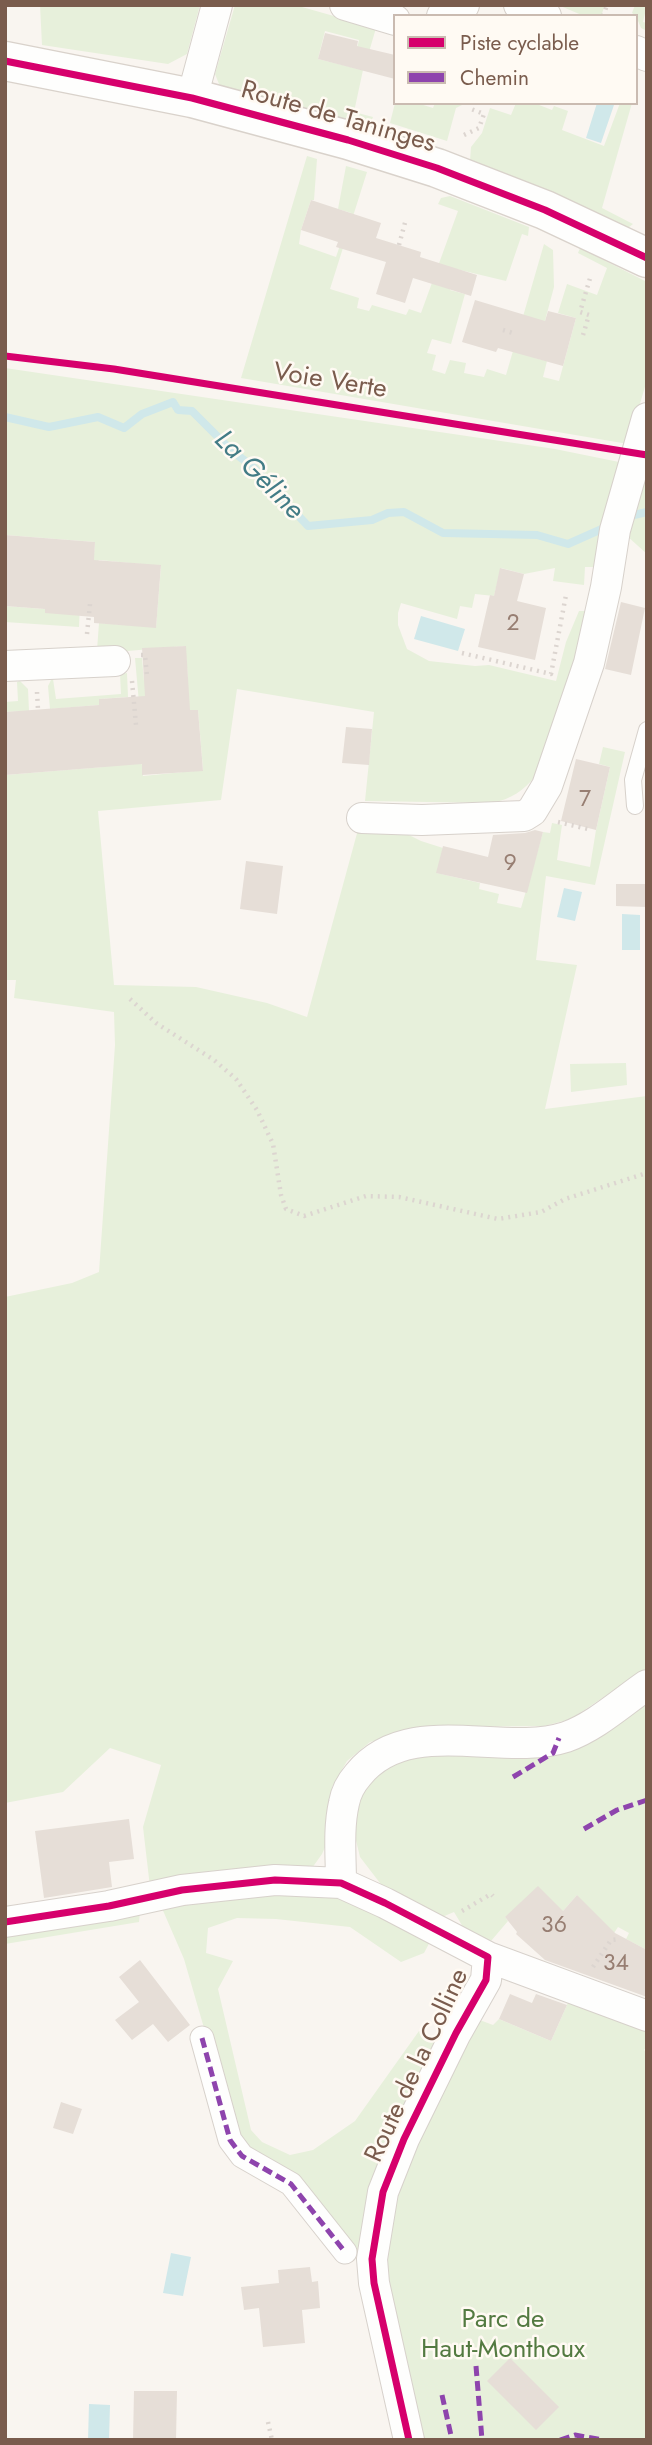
<!DOCTYPE html>
<meta charset="utf-8">
<style>
body{margin:0}
#map{position:relative;width:652px;height:2445px;overflow:hidden;background:#f9f5f0;font-family:Jost,sans-serif}
canvas{display:block}
.frame{position:absolute;inset:0;border:7px solid #7a5c4d;pointer-events:none}
.legend{position:absolute;left:393px;top:14px;width:245px;height:91px;box-sizing:border-box;background:#fffaf3;border:2px solid #cabbb1;margin:0;padding:9px 12px;list-style:none;font-size:21px;color:#7a5c4d}
.legend li{display:flex;align-items:center;gap:14px;height:35px}
.legend b{width:35px;border:2px solid #cabbb1}
</style>
<div id="map">
<canvas width="652" height="2445"></canvas>
<div class="frame"></div>
<ul class="legend">
<li><b style="height:9px;background:#d6006c"></b>Piste cyclable</li>
<li><b style="height:9px;background:#8e44ad"></b>Chemin</li>
</ul>
</div>
<script>
const ctx = document.querySelector('canvas').getContext('2d');
ctx.lineJoin = 'round';
function paint(path, color) { ctx.fillStyle = color; ctx.fill(path, 'evenodd'); }
function strokePath(path, color, width, dash) { ctx.strokeStyle = color; ctx.lineWidth = width; ctx.lineCap = dash ? 'butt' : 'round'; ctx.setLineDash(dash || []); ctx.stroke(path); }
function drawText(font, color, halo, rows, align = 'center') {
  ctx.font = font + ' Jost,sans-serif'; ctx.lineWidth = 5; ctx.setLineDash([]); ctx.textBaseline = 'middle'; ctx.strokeStyle = halo; ctx.fillStyle = color; for (const [text, x, y, turn = 0] of rows) {
    ctx.save(); ctx.translate(x, y); ctx.rotate((+turn || 0) * Math.PI / 180); ctx.textAlign = isNaN(turn) ? turn : align; if (halo) ctx.strokeText(text, 0, 0); ctx.fillText(text, 0, 0); ctx.restore();
  }
}
paint(new Path2D(`
 M40 5H200L187 54 168 64 42 45Z
 M235 5H295L376 28 369 52 357 48 359 40 325 31 318 59 363 70 354 112 373 117 370 124 364 126 221 89 215 74Z
 M558 5H605L601 16H584Z
 M635 5H647L643 22 647 23V31L641 28 636 16 632 13Z
 M395 103H417L433 108 435 103H466L456 108 447 141 390 123Z
 M516 103H534L552 110 554 106 568 111 562 130 604 146 620 103H632L602 208 633 224 628 228 470 161 471 147 482 133 490 108 511 115Z
 M307 156 317 159 314 200H311L301 230 299 244 336 257 351 213 338 209 346 166 367 172 330 289 359 298 357 308 369 311 372 305 406 315 409 309 421 313 458 211 438 204 441 198 450 196 529 227 528 236 522 234 506 281 456 269 450 290 465 294 451 344 432 339 427 353 436 355 432 370 445 374 450 360 466 363 464 373 484 377 487 369 506 375 544 244 553 250 554 287 535 358 547 361 543 377 559 381 576 318 558 313 567 284 597 295 607 268 578 253 580 248 647 282V380L628 444 241 378Z
 M5 368 555 449 624 463 599 567H585L584 585 553 581 555 568 524 574 501 568 494 596 475 594 472 608 460 606 457 619 401 603 398 613V625L407 649 429 661 475 666 489 665 556 681 566 642 579 611H588L590 618 536 775C524 791 511 799 492 803L365 801 374 712 237 689 221 800 98 811 114 985 196 987 267 1003 307 1017 359 826 389 825 421 841 443 848 437 873 480 883 479 889 499 894 497 903 521 908 543 832 550 833 552 823 562 825 557 860 590 867 596 830 610 767 599 764 603 747 625 752 595 885 546 876 536 960 577 965 545 1109 647 1096V1668L571 1719 544 1726 432 1727 370 1742 347 1761 332 1787 330 1836 322 1854 312 1868 150 1887 143 1827 161 1765 110 1748 63 1792 5 1803V1297L72 1283 99 1272 115 1045 114 1012 14 998 16 980H5V775L103 767 141 755 143 776 203 770 198 710 140 714 135 658H142L144 681 188 678 185 646 116 652 97 650 99 623 156 627 161 566 99 560 93 567 95 542 5 535Z
 M647 468V554L627 536Z
 M80 603 79 627 5 622V606L45 609Z
 M127 673 128 697 99 699V705L50 709 48 686 51 680 53 679 56 699 121 694 120 674Z
 M20 681 28 689 29 711 5 712V702L18 701 17 682Z
 M626 1063 627 1085 571 1092 570 1064Z
 M647 1696V1950L626 1939 629 1933 618 1927 603 1950 577 1895 563 1911 505 1917 508 1921 491 1941 463 1927 454 1912 442 1917 383 1887 360 1857 352 1824 366 1778 398 1755 497 1754Z
 M275 1891 339 1896 432 1938 424 1953 401 1962 350 1927 276 1919 237 1918 208 1928 206 1953 233 1961 218 1989 251 2130 262 2142 290 2155 313 2150 355 2121 419 2031 457 2045 477 2019 493 2025 499 2019 551 2041 571 1996 647 2026V2046L644 2050 647 2053V2440H421L359 2257 351 2252 235 2135 184 1959 161 1906Z
 M140 1912 139 1922 5 1944V1935Z`), '#e7f0db');
paint(new Path2D(`
 M597 103 614 105 601 143 586 138Z
 M421 616 465 629 458 651 414 639Z
 M564 888 582 892 575 921 557 917Z
 M622 914 640 915V950H622Z
 M171 2253 191 2257 183 2296 163 2293Z
 M89 2404 110 2405 109 2440H88Z`), '#d0e8ea');
strokePath(new Path2D(`
 M5 417 49 427 98 417 124 428 142 414 173 402 178 410 192 411 232 451 253 467 308 526 372 520 388 513 404 512 443 533 537 535 568 544 604 528
 M634 515 647 512`), '#d0e8ea', 8);
paint(new Path2D(`
 M325 33 358 41 357 46 395 55V79L318 59Z
 M311 200 381 223 376 238 421 252 420 257 477 275 471 296 413 278 405 303 376 294 386 262 336 247 338 242 301 230Z
 M475 300 545 321 548 311 576 318 563 366 498 348 496 352 462 342Z
 M5 535 95 542 94 560 161 565 156 628 94 623V617L45 613V609L5 606Z
 M500 568 524 574 517 601 546 608 535 660 478 647 490 595 494 596Z
 M621 602 645 608 631 675 605 669Z
 M186 646 190 710H198L203 771 142 775V764L5 775V712L99 705V699L145 696 142 648Z
 M346 727 372 729 369 765 342 763Z
 M576 759 610 767 596 830 561 821Z
 M535 830 543 832 527 893 436 873 443 846 488 857 493 835 525 833Z
 M246 861 283 866 277 914 240 909Z
 M616 884H647V907L616 906Z
 M129 1819 134 1859 109 1862 112 1887 44 1898 35 1831Z
 M538 1886 563 1911 577 1895 615 1933 647 1950V1997L545 1960 516 1934 517 1932 505 1917Z
 M140 1960 190 2025 168 2042 153 2024 132 2040 115 2020 139 2002 119 1977Z
 M510 1994 532 2003 536 1994 567 2005 551 2041 499 2019Z
 M61 2102 82 2109 73 2134 53 2128Z
 M310 2267 312 2282 318 2281 320 2308 302 2310 305 2343 263 2347 259 2308 244 2310 241 2287 279 2283 278 2270Z
 M510 2358 559 2407 536 2430 487 2381Z
 M134 2391H177L176 2440H133Z`), '#e6ded7');
const service = new Path2D(`
 M635 806 633 780 647 730`);
const pedestrian = new Path2D(`
 M202 2038 230 2140 242 2156 291 2184 345 2252`);
const minor = new Path2D(`
 M345 5 395 20
 M519 5 546 16
 M442 16 464 5
 M636 51 647 56
 M192 98 217 5
 M5 666 115 661
 M362 818 422 820 524 816 532 811 547 786 589 663 606 587 615 530 647 418
 M341 1883C341 1857 338 1829 344 1803 346 1792 351 1783 358 1775 408 1713 501 1758 566 1737 595 1727 622 1702 647 1685
 M5 1922 109 1906 182 1890 275 1880 341 1883 385 1903 488 1957 486 1980 456 2033 404 2139 383 2192 372 2259 374 2283 409 2440
 M488 1957 647 2016`);
const secondary = new Path2D(`
 M5 61 192 98 348 140 437 168 545 210 647 258`);
strokePath(service, '#d7d1cb', 18);
strokePath(pedestrian, '#d7d1cb', 25);
strokePath(minor, '#d7d1cb', 32);
strokePath(secondary, '#d9d2cb', 41);
strokePath(new Path2D(`
 M603 16 607 5
 M464 135 479 128 484 114 471 109
 M399 245 406 219
 M503 330 513 333
 M583 335 589 315 580 312 591 275
 M87 634 90 604
 M462 653 551 674 566 595
 M141 655H145L147 676
 M132 681 136 725
 M37 692 38 710
 M558 822 592 830
 M130 999 156 1023 214 1060 236 1079 257 1110 273 1144 281 1195 286 1209 304 1216 366 1196 399 1197 498 1219 541 1212 565 1199 647 1173
 M462 1911 491 1894 493 1896
 M593 1967 611 1940 619 1939
 M268 2422 272 2440`), '#dcd5d0', 4.5, [2, 5]);
strokePath(service, '#fefefd', 16);
strokePath(pedestrian, '#fefefd', 23);
strokePath(minor, '#fefefd', 30);
strokePath(secondary, '#fefefd', 38);
strokePath(new Path2D(`
 M513 1777 553 1753 559 1738
 M584 1829 617 1810 647 1800
 M202 2038 230 2140 242 2156 291 2184 345 2252
 M476 2366 482 2440
 M442 2395 452 2440
 M560 2440 575 2435 603 2440`), '#8e44ad', 5, [10, 5]);
strokePath(new Path2D(`
 M5 61 192 98 348 140 437 168 545 210 647 258
 M5 356 114 369 647 455
 M5 1922 109 1906 182 1890 275 1880 341 1883 385 1903 488 1957 486 1980 456 2033 404 2139 383 2192 372 2259 374 2283 409 2440`), '#d6006c', 7);
drawText('23px', '#977e72', null, [
 ["2",513,624],
 ["7",585,800],
 ["9",510,864],
 ["36",554,1926],
 ["34",616,1964]
]);
drawText('26px', '#7a5c4d', '#fffaf3', [
 ["Route de Taninges",338,118,16],
 ["Voie Verte",330,382,9],
 ["Route de la Colline",418,2066,-65]
]);
drawText('26px', '#537a41', '#fffaf3', [
 ["Parc de",503,2321],
 ["Haut-Monthoux",503,2351]
]);
drawText('italic 28px', '#437c86', '#fffaf3', [
 ["La Géline",258,476,45]
]);
</script>
